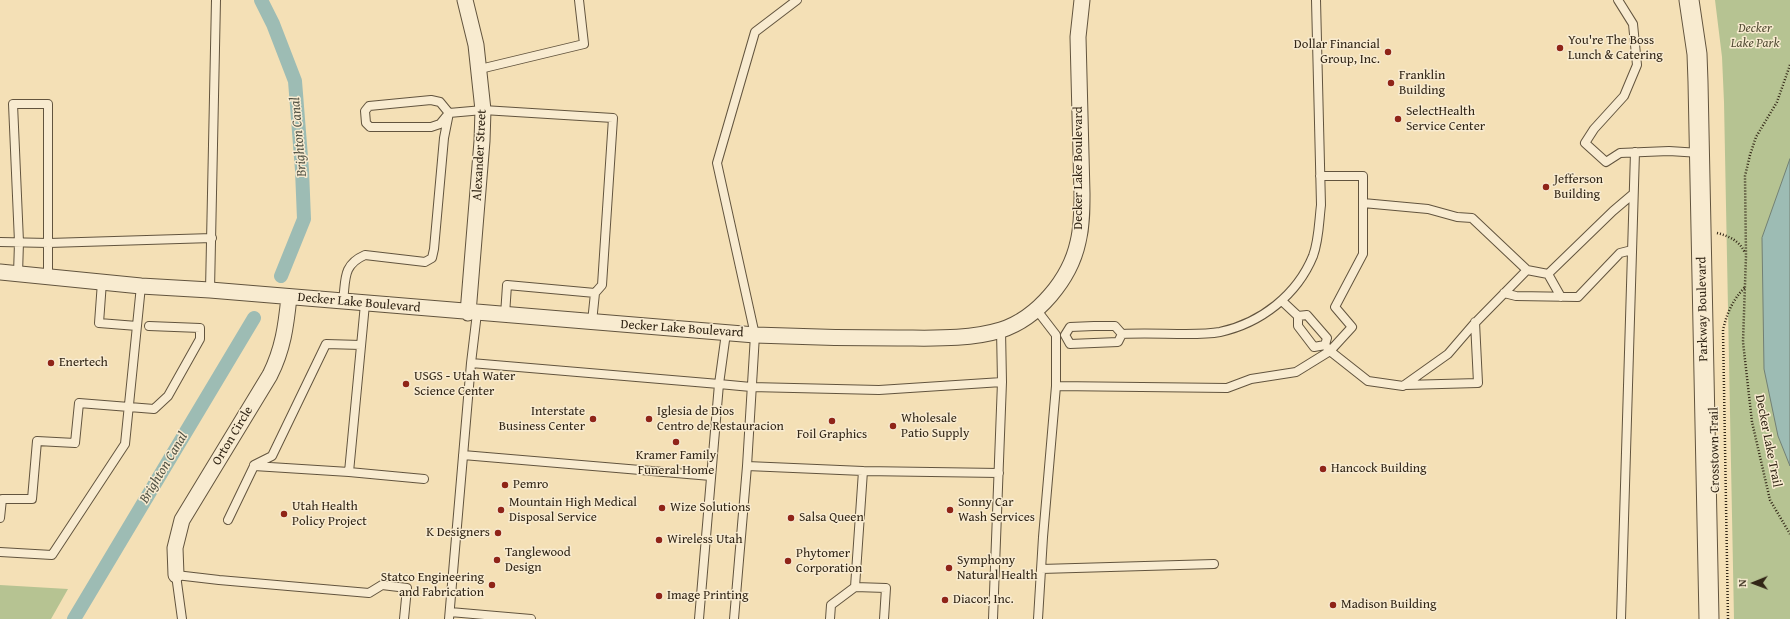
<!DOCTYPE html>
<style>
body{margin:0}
#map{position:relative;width:1790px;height:619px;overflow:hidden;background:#f4e0b6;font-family:"Gentium Book Plus",serif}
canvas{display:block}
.north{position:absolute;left:1734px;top:563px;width:40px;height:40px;-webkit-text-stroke:3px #f8ebd0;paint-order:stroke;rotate:269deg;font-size:11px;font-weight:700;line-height:16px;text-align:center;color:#322616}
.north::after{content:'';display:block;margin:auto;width:14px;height:18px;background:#322616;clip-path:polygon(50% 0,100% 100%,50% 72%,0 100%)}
</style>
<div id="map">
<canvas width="1790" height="619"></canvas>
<div class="north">N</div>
</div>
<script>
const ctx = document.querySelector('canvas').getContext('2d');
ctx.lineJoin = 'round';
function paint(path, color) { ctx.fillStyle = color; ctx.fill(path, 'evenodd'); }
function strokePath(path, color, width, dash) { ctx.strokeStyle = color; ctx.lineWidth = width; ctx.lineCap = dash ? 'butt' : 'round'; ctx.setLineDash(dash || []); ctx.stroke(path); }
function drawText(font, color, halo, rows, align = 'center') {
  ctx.font = font + ' "Gentium Book Plus",serif'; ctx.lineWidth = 3; ctx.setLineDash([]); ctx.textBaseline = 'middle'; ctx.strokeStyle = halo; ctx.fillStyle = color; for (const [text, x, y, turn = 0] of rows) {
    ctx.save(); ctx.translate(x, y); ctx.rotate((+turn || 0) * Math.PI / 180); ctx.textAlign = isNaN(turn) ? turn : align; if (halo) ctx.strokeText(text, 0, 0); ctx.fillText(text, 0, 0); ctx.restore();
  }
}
paint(new Path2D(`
 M1715 0H1790V619H1734L1724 102 1722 57Z
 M0 585 68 589 51 619H0Z`), '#b6c392');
const water = new Path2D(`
 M1790 159V466L1778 436 1764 369 1762 238Z`);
paint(water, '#9dbcb4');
strokePath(water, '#728075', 1);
strokePath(new Path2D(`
 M261 0 273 24 295 81 302 170 304 219 281 276
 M74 619 254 318`), '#9dbcb4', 14);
const service = new Path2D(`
 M1618 0 1633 24 1637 65 1624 96 1594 129 1585 143 1606 162 1620 153 1669 151 1700 153
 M480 69 584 44 579 0
 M1320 176H1363V254L1335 307 1352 327 1330 351 1325 345
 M1363 203 1428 209 1457 217 1472 218 1527 270
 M0 242 49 243 212 238
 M18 274 19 242 13 104H48V277
 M1548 274 1561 297
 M102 282 99 323 137 326
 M210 290 216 0
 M1504 293 1516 296 1578 297 1620 253 1632 250
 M343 301C346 280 342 265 365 255L425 262 432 258 434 249 444 138 449 113 440 102 431 100 369 106 365 111 366 123 370 127H431L440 124 449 113 483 110 613 118 602 285 595 293 592 322
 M1282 301 1298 316V326L1314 347 1325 345 1327 338 1307 315 1298 316
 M1036 309 1056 335V386L1043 537 1038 619
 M505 315 507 285 595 293
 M1094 326H1115L1122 334 1118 342 1070 344 1065 335 1070 327Z
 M1001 330 1002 382
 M726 333 719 384 751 387 879 390 1002 382 993 619
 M1122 334C1144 333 1165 334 1186 334 1197 334 1209 334 1220 332 1261 323 1297 295 1313 256 1319 240 1319 221 1321 205L1316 0
 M471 363 477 313
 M1405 385 1478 383 1475 322
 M1056 386 1227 388 1251 379 1296 372 1330 351 1368 381 1403 386 1448 354 1473 325 1527 270 1548 274 1613 211 1633 194
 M463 455 711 476
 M254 465 272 456 326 344 361 345
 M747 466 863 471 855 587 831 605 830 619
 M863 471 999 473
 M349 472 424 479
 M0 518 2 499H32L37 441 75 443 79 403 154 409 168 396 200 339V328L149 326
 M228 520 254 466 349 472 365 304
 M0 552 52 555 125 444 141 286
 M1041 569 1214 564
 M855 587 886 588 884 619
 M450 612 531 619
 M182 619 176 575 219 580 369 593 382 585 407 588 404 619
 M449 619 471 363 719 384 699 619
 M734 619 747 466 755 335 717 163 755 32 797 0
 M1621 619 1635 152`);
const minor = new Path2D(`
 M465 0 476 45 483 110 482 141 468 313
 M0 272 141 286 210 290 755 335C803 337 850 338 898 338 932 338 968 340 1001 330 1038 318 1070 279 1078 242 1082 226 1082 210 1082 194L1078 37 1082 0
 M176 575 175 548 182 520 270 375C283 349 286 326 289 297`);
const tertiary = new Path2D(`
 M1689 0 1697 54 1698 82 1709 619`);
strokePath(service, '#62543e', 10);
strokePath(minor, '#62543e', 17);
strokePath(tertiary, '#62543e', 21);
strokePath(new Path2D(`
 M1790 65 1777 102 1756 137 1750 155 1745 176 1746 256 1743 342 1752 422 1770 500 1790 534
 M1717 233C1729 236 1740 241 1745 253
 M1728 619 1723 330C1727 312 1733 300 1745 287`), '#322616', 2.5, [1, 2]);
strokePath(service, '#f8ebd0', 8);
strokePath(minor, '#f8ebd0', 15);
strokePath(tertiary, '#f8ebd0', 19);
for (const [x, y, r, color] of [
 [1560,48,4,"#8f2418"],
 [1388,52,4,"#8f2418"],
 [1391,83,4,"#8f2418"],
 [1398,119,4,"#8f2418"],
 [1546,187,4,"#8f2418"],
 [51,363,4,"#8f2418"],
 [406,384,4,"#8f2418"],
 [593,419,4,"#8f2418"],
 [649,419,4,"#8f2418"],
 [832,421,4,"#8f2418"],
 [893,426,4,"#8f2418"],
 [676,442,4,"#8f2418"],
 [1323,469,4,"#8f2418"],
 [505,485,4,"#8f2418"],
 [662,508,4,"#8f2418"],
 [501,510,4,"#8f2418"],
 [950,510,4,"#8f2418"],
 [284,514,4,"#8f2418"],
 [791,518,4,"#8f2418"],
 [498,533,4,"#8f2418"],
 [659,540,4,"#8f2418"],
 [497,560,4,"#8f2418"],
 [788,561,4,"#8f2418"],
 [949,568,4,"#8f2418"],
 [492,585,4,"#8f2418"],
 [659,596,4,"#8f2418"],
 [945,600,4,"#8f2418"],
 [1333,605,4,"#8f2418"]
]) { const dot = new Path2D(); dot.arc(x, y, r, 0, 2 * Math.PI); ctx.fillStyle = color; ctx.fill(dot); strokePath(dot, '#f8ebd0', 1.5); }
drawText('italic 13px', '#534d35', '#f8ebd0', [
 ["Decker",1755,29],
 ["Lake Park",1755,44]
]);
drawText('13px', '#322616', '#f8ebd0', [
 ["You're The Boss",1568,41],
 ["Lunch & Catering",1568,56],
 ["Dollar Financial",1380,45,"right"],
 ["Group, Inc.",1380,60,"right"],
 ["Franklin",1399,76],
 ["Building",1399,91],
 ["SelectHealth",1406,112],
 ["Service Center",1406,127],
 ["Jefferson",1554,180],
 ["Building",1554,195],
 ["Enertech",59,363],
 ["USGS - Utah Water",414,377],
 ["Science Center",414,392],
 ["Interstate",585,412,"right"],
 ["Business Center",585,427,"right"],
 ["Iglesia de Dios",657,412],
 ["Centro de Restauracion",657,427],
 ["Wholesale",901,419],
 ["Patio Supply",901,434],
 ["Foil Graphics",832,435,"center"],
 ["Kramer Family",676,456,"center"],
 ["Funeral Home",676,471,"center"],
 ["Hancock Building",1331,469],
 ["Pemro",513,485],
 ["Mountain High Medical",509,503],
 ["Disposal Service",509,518],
 ["Sonny Car",958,503],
 ["Wash Services",958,518],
 ["Utah Health",292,507],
 ["Policy Project",292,522],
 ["Wize Solutions",670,508],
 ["Salsa Queen",799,518],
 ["K Designers",490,533,"right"],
 ["Wireless Utah",667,540],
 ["Tanglewood",505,553],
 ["Design",505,568],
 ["Phytomer",796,554],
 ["Corporation",796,569],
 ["Symphony",957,561],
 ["Natural Health",957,576],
 ["Statco Engineering",484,578,"right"],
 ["and Fabrication",484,593,"right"],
 ["Image Printing",667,596],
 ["Diacor, Inc.",953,600],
 ["Madison Building",1341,605]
], 'left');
drawText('13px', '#322616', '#f8ebd0', [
 ["Alexander Street",480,155,-87],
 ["Decker Lake Boulevard",1079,168,-90],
 ["Decker Lake Boulevard",359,303,5],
 ["Parkway Boulevard",1703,309,-91],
 ["Decker Lake Boulevard",682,329,4],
 ["Orton Circle",233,436,-59],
 ["Decker Lake Trail",1768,441,79],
 ["Crosstown Trail",1715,450,-91]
]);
drawText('italic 14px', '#525345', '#f8ebd0', [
 ["Brighton Canal",299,137,-95],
 ["Brighton Canal",164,468,-59]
]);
</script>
